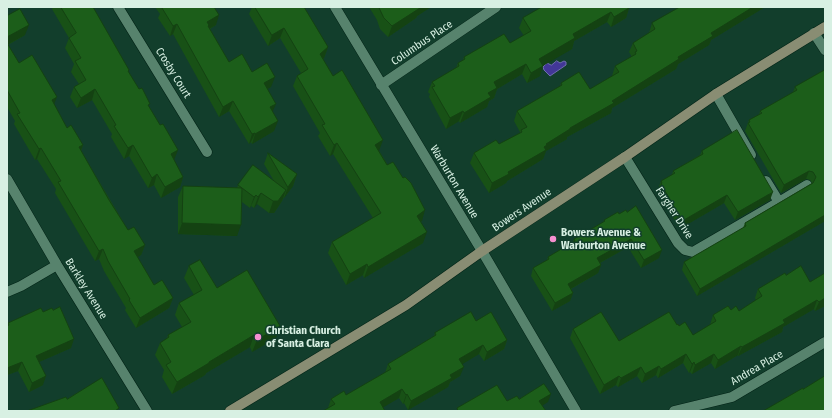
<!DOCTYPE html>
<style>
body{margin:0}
#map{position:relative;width:832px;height:418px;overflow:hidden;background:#123e2c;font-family:"Fira Sans Condensed",sans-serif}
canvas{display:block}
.frame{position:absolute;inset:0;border:8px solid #d8f0e3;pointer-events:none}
</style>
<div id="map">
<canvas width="832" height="418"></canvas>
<div class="frame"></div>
</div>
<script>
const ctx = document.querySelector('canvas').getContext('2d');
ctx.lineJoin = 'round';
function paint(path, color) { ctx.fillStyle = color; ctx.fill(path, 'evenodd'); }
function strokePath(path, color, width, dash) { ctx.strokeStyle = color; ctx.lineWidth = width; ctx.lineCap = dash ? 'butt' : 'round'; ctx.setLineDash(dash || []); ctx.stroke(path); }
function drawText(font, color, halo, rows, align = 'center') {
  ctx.font = font + ' "Fira Sans Condensed",sans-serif'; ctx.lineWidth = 3; ctx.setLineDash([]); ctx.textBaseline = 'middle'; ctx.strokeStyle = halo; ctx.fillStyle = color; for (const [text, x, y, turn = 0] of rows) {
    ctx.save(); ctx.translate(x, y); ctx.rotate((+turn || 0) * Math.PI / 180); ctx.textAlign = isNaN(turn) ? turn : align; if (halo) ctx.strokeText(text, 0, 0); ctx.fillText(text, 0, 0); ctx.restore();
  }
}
const water = new Path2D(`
 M557 61 560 63 564 61 566 62V65L550 76 544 70 543 67 547 63 551 65Z`);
paint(water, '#423797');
strokePath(water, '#6f6eae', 1);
const street = new Path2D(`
 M118 7 207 152
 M335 7 482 251 576 411
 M814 33 825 50
 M381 85 496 7
 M716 94 751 155
 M625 157 678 243 685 250 693 252 779 202 766 181
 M7 179 57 265 147 411
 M779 202 807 185
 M7 292 21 286 57 265
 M674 411 732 397 825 342`);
const secondary = new Path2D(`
 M230 411 406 305 482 251 625 157 716 94 825 27`);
strokePath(street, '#022316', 11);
strokePath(secondary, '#022316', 11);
strokePath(street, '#57836d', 10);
strokePath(secondary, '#898d73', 10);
paint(new Path2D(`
 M53 7H93L128 72 149 107 174 160 183 177 180 187 161 198 154 185 148 188 129 156 124 159 111 137 112 134 92 100 77 108 70 97 74 87 79 84 71 72 74 64 65 48 69 38 52 9Z
 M155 7H214L216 25 210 29 229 62 252 72 271 87 267 89 273 112 274 131 252 144 251 142 249 144 229 111 219 117 173 34 170 36 158 18 160 14Z
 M252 7H304L328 47 324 58 323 59 422 221 420 222 423 243 364 278 363 275 346 285 328 253 332 242 373 218 333 154 330 156 318 136 320 133 293 86 297 76 301 73 280 38 268 46 249 14Z
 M369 7H431L417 16 416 18 388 37 380 29 377 20Z
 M765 7 711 40 709 45 678 64 676 69 612 108 611 113 567 137V139L546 151 543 159 507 181 506 183 489 193 470 163 474 153 499 144 520 133V132L514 121 517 111 560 86 561 83 590 89 612 76 615 66 632 57 629 52 633 43 649 33 652 23Z
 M629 8 626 18 611 27 607 22 574 41 572 49 543 65 540 76 527 83 522 74 497 89 494 98 489 101 487 107 460 123 459 121 446 129 429 97 430 94 428 92 432 82 456 68 458 63 463 60 464 57 510 43 524 36 519 28 523 18Z
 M7 16 25 35 8 45 19 63 54 104 67 128 83 145 81 151 128 230 145 245 141 255 137 257 154 285 173 298 169 308 136 328 125 310 126 308 104 271 99 259 95 261 55 193 56 189 37 159 35 160 14 124 15 121 7 107Z
 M825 70V221L697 296 682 270 684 262 743 228 745 223 812 183 810 180 806 179 781 193 745 131 749 120 759 115 760 111 793 92 795 87Z
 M702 151 770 200 735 220 724 203 681 228 680 227 679 228 658 191V189L661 181 672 175 673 171 700 155Z
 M268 153 297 174 293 186 284 198V197L282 201 274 213H269L257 204 254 208 251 206 250 208 242 202 237 236 178 234V197L183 186 237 188 238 185 274 181 264 164Z
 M619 214 659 258 641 268 628 247 600 263 601 265 598 273 571 289 573 293 570 301 552 311 531 276 533 268 547 260 548 257 573 242 574 239 603 223 604 220Z
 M189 266 217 288 276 338 252 352 250 347 206 373 205 375 172 394 162 377 164 370 155 355 160 343 167 338 168 335 182 327 175 315 179 303 194 295 184 278Z
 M786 275 825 306 815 311 814 309 783 327 782 332 738 356V355L715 369 711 363 692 374 690 372 689 373 683 363 658 378 656 375 642 383 637 376 618 387 616 385 600 394 570 338 573 329 619 341 677 325 679 326 693 335 710 325 713 315 731 310 739 311 756 300 755 298 758 289Z
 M43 312 71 348 39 362 43 385 29 392 18 371 7 375V326L8 323Z
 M476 321 507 340 504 349 484 361 479 354 462 364 460 376 450 382 448 387 408 410 404 403 403 404 399 398 383 407 328 408 331 399 346 395 385 373 388 364 434 337 435 333Z`), '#185116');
paint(new Path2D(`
 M420 7H431L417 16 416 18 388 37 392 26Z
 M753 7H765L711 40 709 45 678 64 676 69 612 108 611 113 567 137V139L546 151 543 159 507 181 506 183 489 193 492 183 546 144 612 101 678 57 711 33Z
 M629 8 626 18 611 27 614 17Z
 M611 12 607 22 574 41 572 49 536 70 539 59 573 34Z
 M219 15 216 25 207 30V22Z
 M177 24 173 34 170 36 173 26Z
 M29 25 25 35 7 45V37Z
 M284 28 280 38 268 46 272 35Z
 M328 47 324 58 316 65 320 54Z
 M526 64 522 74 497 89 494 98 489 101 487 107 460 123 464 113 488 93 494 82Z
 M543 66 540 76 527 83 531 73Z
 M275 77 271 87 260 93 264 83Z
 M95 89 92 100 77 108 81 98Z
 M57 97 53 107 52 100Z
 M233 101 229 111 219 117 223 107Z
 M276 104 272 113 270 107Z
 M463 111 459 121 446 129 450 118Z
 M278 121 274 131 252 144 255 134Z
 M255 133 251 142 249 144 252 134Z
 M383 140 379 151 371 155 375 145Z
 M337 143 333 154 330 156 334 145Z
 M83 145 79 155V147Z
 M133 145 129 156 124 159 128 148Z
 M41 148 37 159 35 160 39 149Z
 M178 150 174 160 171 154Z
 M809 171 806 179 781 193 784 185Z
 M157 174 154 185 148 188 152 178Z
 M297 174 293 186 284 198 288 187Z
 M183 177 180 187 161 198 165 187Z
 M286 190 282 201 274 213H269L273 201Z
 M773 192 770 200 735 220 738 212Z
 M261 193 257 204 254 208 258 197Z
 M256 195 251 206 250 208 254 197Z
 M727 195 724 203 681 228 684 220Z
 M425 210 422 221 413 226 417 216Z
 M825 215V221L697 296 700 289Z
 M683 219 680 227 679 228 682 220Z
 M182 223 241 225 237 236 178 234Z
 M427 232 423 243 364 278 368 267Z
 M631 239 628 247 594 266 597 258Z
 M145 245 141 255 130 262 134 251Z
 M103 249 99 259 95 261 99 251Z
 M662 250 659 258 641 268 644 260Z
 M367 264 363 275 346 285 350 274Z
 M601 265 598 273 565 292 568 284Z
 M573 293 570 301 552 311 555 303Z
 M173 298 169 308 136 328 140 318Z
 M825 298V306L815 311 819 302Z
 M817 300 814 309 783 327 782 332 738 356 742 347 783 320Z
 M280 326 276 338 252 352 257 340Z
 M254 335 250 347 206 373 205 375 172 394 177 382 209 362Z
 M74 339 71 348 32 365 36 356Z
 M507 340 504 349 484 361 487 352Z
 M483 345 479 354 456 368 459 359Z
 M741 346 738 355 715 369 718 360Z
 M686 354 683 363 658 378 661 369Z
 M714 354 711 363 692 374 695 365Z
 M22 362 18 371 7 375V368Z
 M694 362 690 372 689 373 692 364Z
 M659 366 656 375 642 383 645 374Z
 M464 367 460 376 450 382 448 387 408 410 411 401 450 375Z
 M641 367 637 376 618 387 621 378Z
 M46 376 43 385 29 392 32 383Z
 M619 376 616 385 600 394 604 385Z
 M402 389 399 398 377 411 380 402Z
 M407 394 404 403 403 404 406 395Z
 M551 394 548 402 537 409 539 401Z`), '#144212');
const building = new Path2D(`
 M61 7H93L129 70 128 71 139 89 142 88 150 104 148 105 160 125 163 124 178 150 171 154 183 177 165 187 157 174 152 178 133 145 128 148 114 126 116 125 95 89 81 98 74 87 86 80 75 61 81 58 69 38 76 33Z
 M164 7H214L219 15 207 22 209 25 208 26 229 62 242 54 252 72 267 63 275 77 264 83 276 104 270 107 278 121 255 134V133L252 134 233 101 223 107 177 24 173 26 162 8Z
 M255 7H304L328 47 320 54 333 76 342 70 383 140 375 145 387 165 393 162 403 178 405 177 411 183 425 210 417 216 427 232 368 267 367 264 350 274 332 242 381 213 337 143 334 145 322 125 325 124 297 76 308 69 284 28 272 35Z
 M379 7H420V8L392 26 384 18Z
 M542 7H629V8L614 17 611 12 573 34 575 38 539 59 543 66 531 73 526 64 494 82 497 88 488 93 491 97 464 113 463 111 450 118 432 87 435 86 432 82 459 66 458 63 465 59 464 57 504 34 510 43 531 31 523 18Z
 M680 7H753L711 33 713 36 678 57 679 59 612 101 614 103 570 128V129L546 144 547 145 544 147 546 150 508 172 509 174 492 183 474 153 496 140 499 144 522 132 521 130 527 127 517 111 562 85 561 83 579 72 590 89 619 72 615 66 636 54 635 52 637 51 633 43 655 29 652 23Z
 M20 9 29 25 7 37V16Z
 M7 43 19 63 32 55 57 97 52 100 67 128 71 125 83 145 79 147 109 200 128 230 134 227 145 245 134 251 154 285 162 280 173 298 140 318 129 300 130 299 108 261 103 249 99 251 58 182 61 181 41 148 39 149 17 114 20 113 7 90Z
 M825 70V215L700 289 684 262 746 226 745 223 813 183 816 177 813 172 809 171 784 185 748 123 750 122 749 120 762 113 760 111 797 90 795 87Z
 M737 130 773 192 738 212 727 195 684 220 683 219 682 220 661 184 662 183 661 181 675 173 673 171 703 154 702 151Z
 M268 153 297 174 288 187Z
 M253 165 286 190 278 201H273L261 193 258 197 256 195 254 197 242 188 241 225 182 223 183 186 242 188 238 185Z
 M636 206 662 250 644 260 631 239 597 258 601 265 568 284 573 293 555 303 533 268 549 259 548 257 575 241 574 239 605 221 604 220 618 212 619 214 626 210 627 212Z
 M200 260 217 288 247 270 280 326 257 340 254 335 209 362V363L177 382 166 365 171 362 160 343 169 337 168 335 191 322 179 303 202 290 189 266Z
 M801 266 810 282 825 273V298L819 302 817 300 783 320 785 323 742 347 741 346 718 360 714 354 695 365 694 362 692 364 686 354 661 369 659 366 645 374 641 367 621 378 619 376 604 385 573 329 601 312 619 341 669 312 677 325 678 324 679 326 685 322 693 335 716 321 713 315 728 306 731 310 736 306 739 311 762 296 758 289 785 273 786 275Z
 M60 307 74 339 36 356 46 376 32 383 22 362 7 368V326L9 325 8 323 41 308 43 312 52 308 53 310Z
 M471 312 476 321 491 312 507 340 487 352 483 345 459 359 464 367 450 375 452 378 411 401 407 394 406 395 402 389 380 402 385 411H323L335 404 331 399 344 391 346 395 391 369 388 364 436 335 435 333Z
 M825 376V411H763L803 388V389Z
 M102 378 119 408 115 411H27L66 397 67 399Z
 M544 384 551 394 539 401 546 411H458L457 408 497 385 507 401 517 396 519 399Z`);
paint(building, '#1c5e1a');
strokePath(building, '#144212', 1);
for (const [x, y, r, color] of [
 [553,239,4,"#f690d0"],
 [258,337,4,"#f690d0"]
]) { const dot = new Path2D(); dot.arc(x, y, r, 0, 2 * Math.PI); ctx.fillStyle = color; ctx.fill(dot); strokePath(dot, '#123e2c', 1.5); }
drawText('11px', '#d8f0e3', '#123e2c', [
 ["Columbus Place",422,43,-34],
 ["Crosby Court",173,73,58],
 ["Warburton Avenue",454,182,59],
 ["Bowers Avenue",522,210,-34],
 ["Fargher Drive",674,213,57],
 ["Barkley Avenue",86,289,58],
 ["Andrea Place",757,368,-30]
]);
drawText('bold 11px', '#d8f0e3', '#123e2c', [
 ["Bowers Avenue &",561,233],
 ["Warburton Avenue",561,246],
 ["Christian Church",266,331],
 ["of Santa Clara",266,344]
], 'left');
</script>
